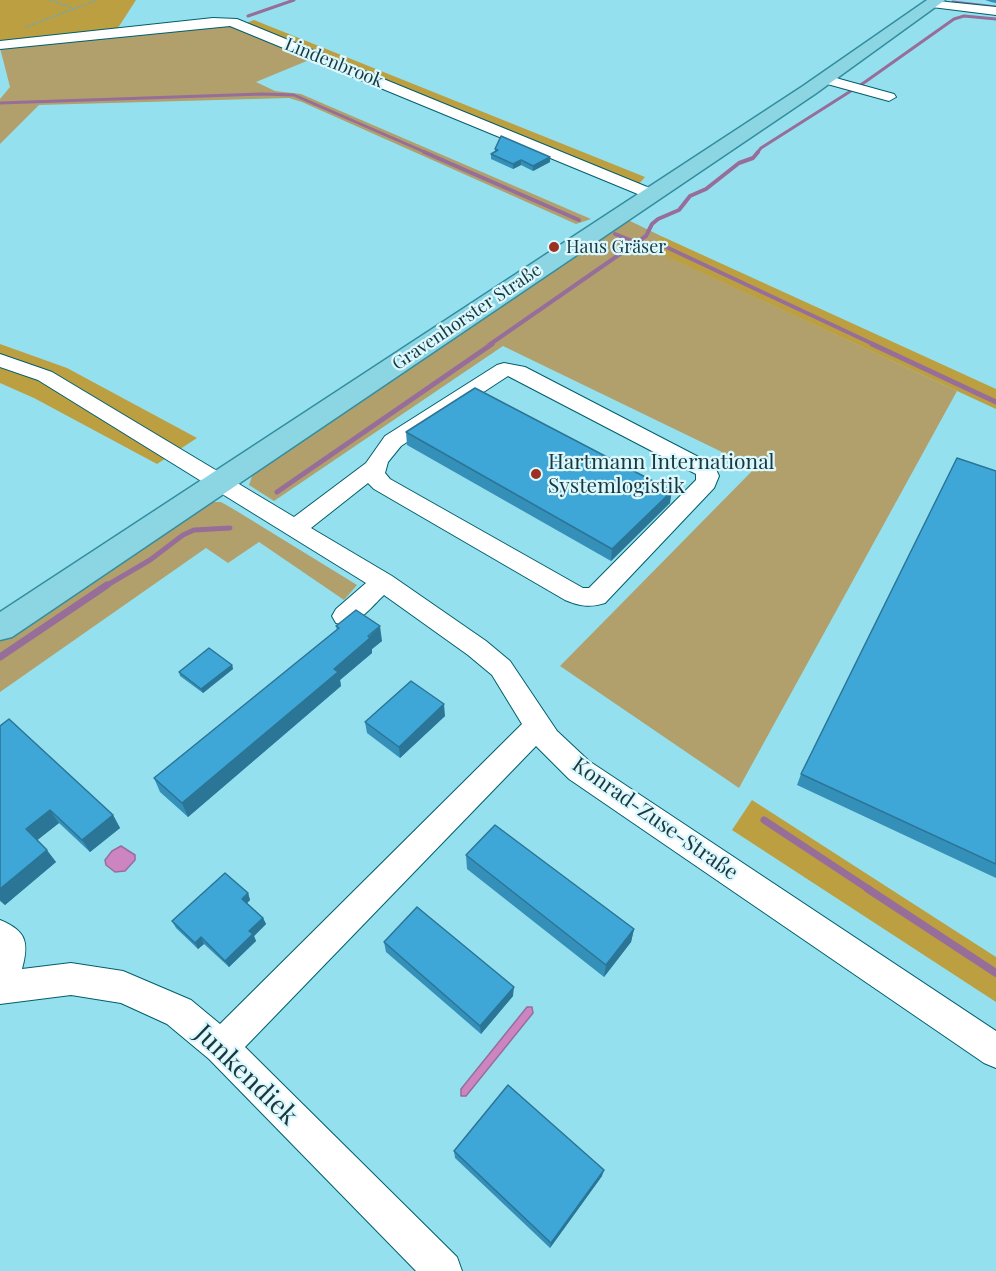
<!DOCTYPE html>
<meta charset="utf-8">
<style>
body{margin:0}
canvas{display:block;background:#94e0ef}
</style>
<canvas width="996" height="1271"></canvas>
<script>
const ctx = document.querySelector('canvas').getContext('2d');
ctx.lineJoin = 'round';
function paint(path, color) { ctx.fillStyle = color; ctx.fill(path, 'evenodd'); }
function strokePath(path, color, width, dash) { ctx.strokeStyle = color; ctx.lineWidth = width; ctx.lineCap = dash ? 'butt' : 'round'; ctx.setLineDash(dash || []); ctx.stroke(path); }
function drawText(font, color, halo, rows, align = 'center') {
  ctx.font = font + ' "Playfair Display",serif'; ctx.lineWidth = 4.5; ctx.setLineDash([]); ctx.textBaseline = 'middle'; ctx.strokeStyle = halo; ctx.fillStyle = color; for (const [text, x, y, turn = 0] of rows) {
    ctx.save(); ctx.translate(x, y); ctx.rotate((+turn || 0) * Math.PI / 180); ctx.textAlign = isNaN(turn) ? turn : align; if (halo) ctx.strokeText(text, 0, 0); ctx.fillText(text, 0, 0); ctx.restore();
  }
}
paint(new Path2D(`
 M225 23 314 58 256 82 275 91 301 94 591 219 576 224 302 102 289 98 39 105 0 144V99L10 87 0 48Z
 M628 220 661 236 647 247 957 391 739 788 560 666 755 468 503 346 274 501 249 485 255 468Z
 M210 502H221L235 510 357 585 344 600 259 542 228 563 206 548 0 692V633Z`), '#b1a06c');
paint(new Path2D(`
 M0 0H136L116 31 0 43Z
 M254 20 645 177 638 185 246 23Z
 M661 236 996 389V409L646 247Z
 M0 344 67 368 197 438 157 464 34 398 0 383Z
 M752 800 996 957V1002L732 830Z`), '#bc9f40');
const water = new Path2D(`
 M121 846 135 855V860L125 871 115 872 106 865 105 860 112 851Z
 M527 1007H532L533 1013 466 1096H461V1089Z`);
paint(water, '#cd85c2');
strokePath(water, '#976e9a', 1.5);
strokePath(new Path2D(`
 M953 2 996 7
 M248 16 294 0
 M0 103 262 94 294 95 427 153
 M757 153 761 148 865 82 954 19 964 16 996 19`), '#976e9a', 3);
strokePath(new Path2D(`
 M424 152 579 220
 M615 234 635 242
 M664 246 875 345
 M489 345 646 236 652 224 658 219 679 210 690 196 706 189 739 163 753 158 758 152`), '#976e9a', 4);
strokePath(new Path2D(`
 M872 344 996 402
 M277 492 492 344
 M104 587 150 560 183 535 194 530 230 528`), '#976e9a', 5);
strokePath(new Path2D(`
 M0 657 107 585
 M764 820 870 890`), '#976e9a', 7);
strokePath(new Path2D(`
 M868 889 996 973`), '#976e9a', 8);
const minor = new Path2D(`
 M928 0 996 7V15L932 7 926 3Z
 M213 18 237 19 657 191 659 194 651 199 645 197 230 26 0 49V41Z
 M825 75 894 94 896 97 889 101 820 82 818 79 820 76Z
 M0 354 52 372 294 517 366 463 385 436 497 365 504 363 525 367 714 465 719 476 714 488 605 603C589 608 580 606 565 600L374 489 368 483 311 528 392 576 486 641 510 661 557 731 589 761 996 1031V1068L984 1063 569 779 536 746 245 1047 457 1257 462 1271H416L209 1059 167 1024 121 1003 71 995 0 1004V920C27 931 29 943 22 969L71 963 123 971 191 1000 220 1024 522 724 492 675 468 655 384 595C370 608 356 629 336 623L332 616 336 609 366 583 38 380 0 367ZM508 376 696 474V480L589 588H583L390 479 385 473 388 462 401 446Z`);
const major = new Path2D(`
 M927 0H945L815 94 12 637 0 640V612L803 86Z`);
strokePath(minor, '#005e6c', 2);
strokePath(major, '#328d9e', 3);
strokePath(new Path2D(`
 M50 0 73 8 72 10
 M26 27 97 0`), '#6ca9b6', 2, [1.5, 2]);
paint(minor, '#fff');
paint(major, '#8cd6e4');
paint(new Path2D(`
 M985 0H996V3L991 2Z
 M495 149 550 162 533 171 521 165 513 169 491 159V154L495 151Z
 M406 432 670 503 611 561 407 445Z
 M996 471V878L797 785 801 774Z
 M336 626 382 641 372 649V653L340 680 341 686 188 817 160 792 154 778 337 630Z
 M232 665 233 669 203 693 180 676 179 672Z
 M445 716 400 758 367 733 365 722Z
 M0 726 113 815 120 828 90 852 59 823 37 840 56 862 5 905 0 901Z
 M466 855 634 929 631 942 604 977 467 869Z
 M248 893 250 900 247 903 263 918 266 924 254 936 256 941 229 967 204 944 198 949 176 928 172 921Z
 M384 942 513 996 481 1034 386 952Z
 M454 1151 602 1176 550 1248 455 1158Z`), '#3590b9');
paint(new Path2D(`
 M550 157V162L533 171V166Z
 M521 160V165L513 169V164Z
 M672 491 670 503 611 561 612 549Z
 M380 626 382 641 372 649V653L340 680 341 686 188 817 182 803 334 669Z
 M232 665 233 669 203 693 201 689Z
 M444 704 445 716 400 758 399 747Z
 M50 810 59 823 35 842 26 829Z
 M113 815 120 828 90 852 82 840Z
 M47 850 56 862 5 905 0 900V889Z
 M248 893 250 900 245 905 242 899Z
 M263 918 266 924 254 936 256 941 229 967 225 961 249 931Z
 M634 929 631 942 604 977 606 965Z
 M201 937 204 944 198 949 195 943Z
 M514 987 513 996 481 1034 480 1026Z
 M604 1170 602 1176 550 1248 551 1243Z`), '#2b7596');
const building = new Path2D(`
 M501 136 550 157 533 166 521 160 513 164 491 154 498 150 495 149Z
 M475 388 672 491 612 549 406 432Z
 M957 458 996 471V864L801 774Z
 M356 610 380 626 368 636 370 638 334 669 338 672 182 803 154 778 339 628 336 626Z
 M209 648 232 665 201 689 179 672Z
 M411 681 444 704 399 747 365 722Z
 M9 719 113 815 82 840 50 810 26 829 47 850 0 889V726Z
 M495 825 634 929 606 965 466 855Z
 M225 873 248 893 242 899 263 918 249 931 253 934 225 961 201 937 195 943 172 921Z
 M417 907 514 987 480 1026 384 942Z
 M508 1085 604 1170 551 1243 454 1151Z`);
paint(building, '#3ea7d7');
strokePath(building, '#2b7596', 1.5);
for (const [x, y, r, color] of [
 [554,247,6,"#9b311e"],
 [536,474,6,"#9b311e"]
]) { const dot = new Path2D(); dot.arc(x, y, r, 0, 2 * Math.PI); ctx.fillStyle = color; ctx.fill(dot); strokePath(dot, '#dcf8ff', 2); }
drawText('18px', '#19383e', '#dcf8ff', [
 ["Lindenbrook",334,63,22],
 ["Gravenhorster Straße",467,317,-34]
]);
drawText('18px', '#19383e', '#dcf8ff', [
 ["Haus Gräser",566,247]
], 'left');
drawText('21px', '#19383e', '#dcf8ff', [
 ["Hartmann International",548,462],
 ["Systemlogistik",548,486]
], 'left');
drawText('21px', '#19383e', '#dcf8ff', [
 ["Konrad-Zuse-Straße",655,819,35]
]);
drawText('26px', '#19383e', '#dcf8ff', [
 ["Junkendiek",246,1075,44]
]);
</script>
